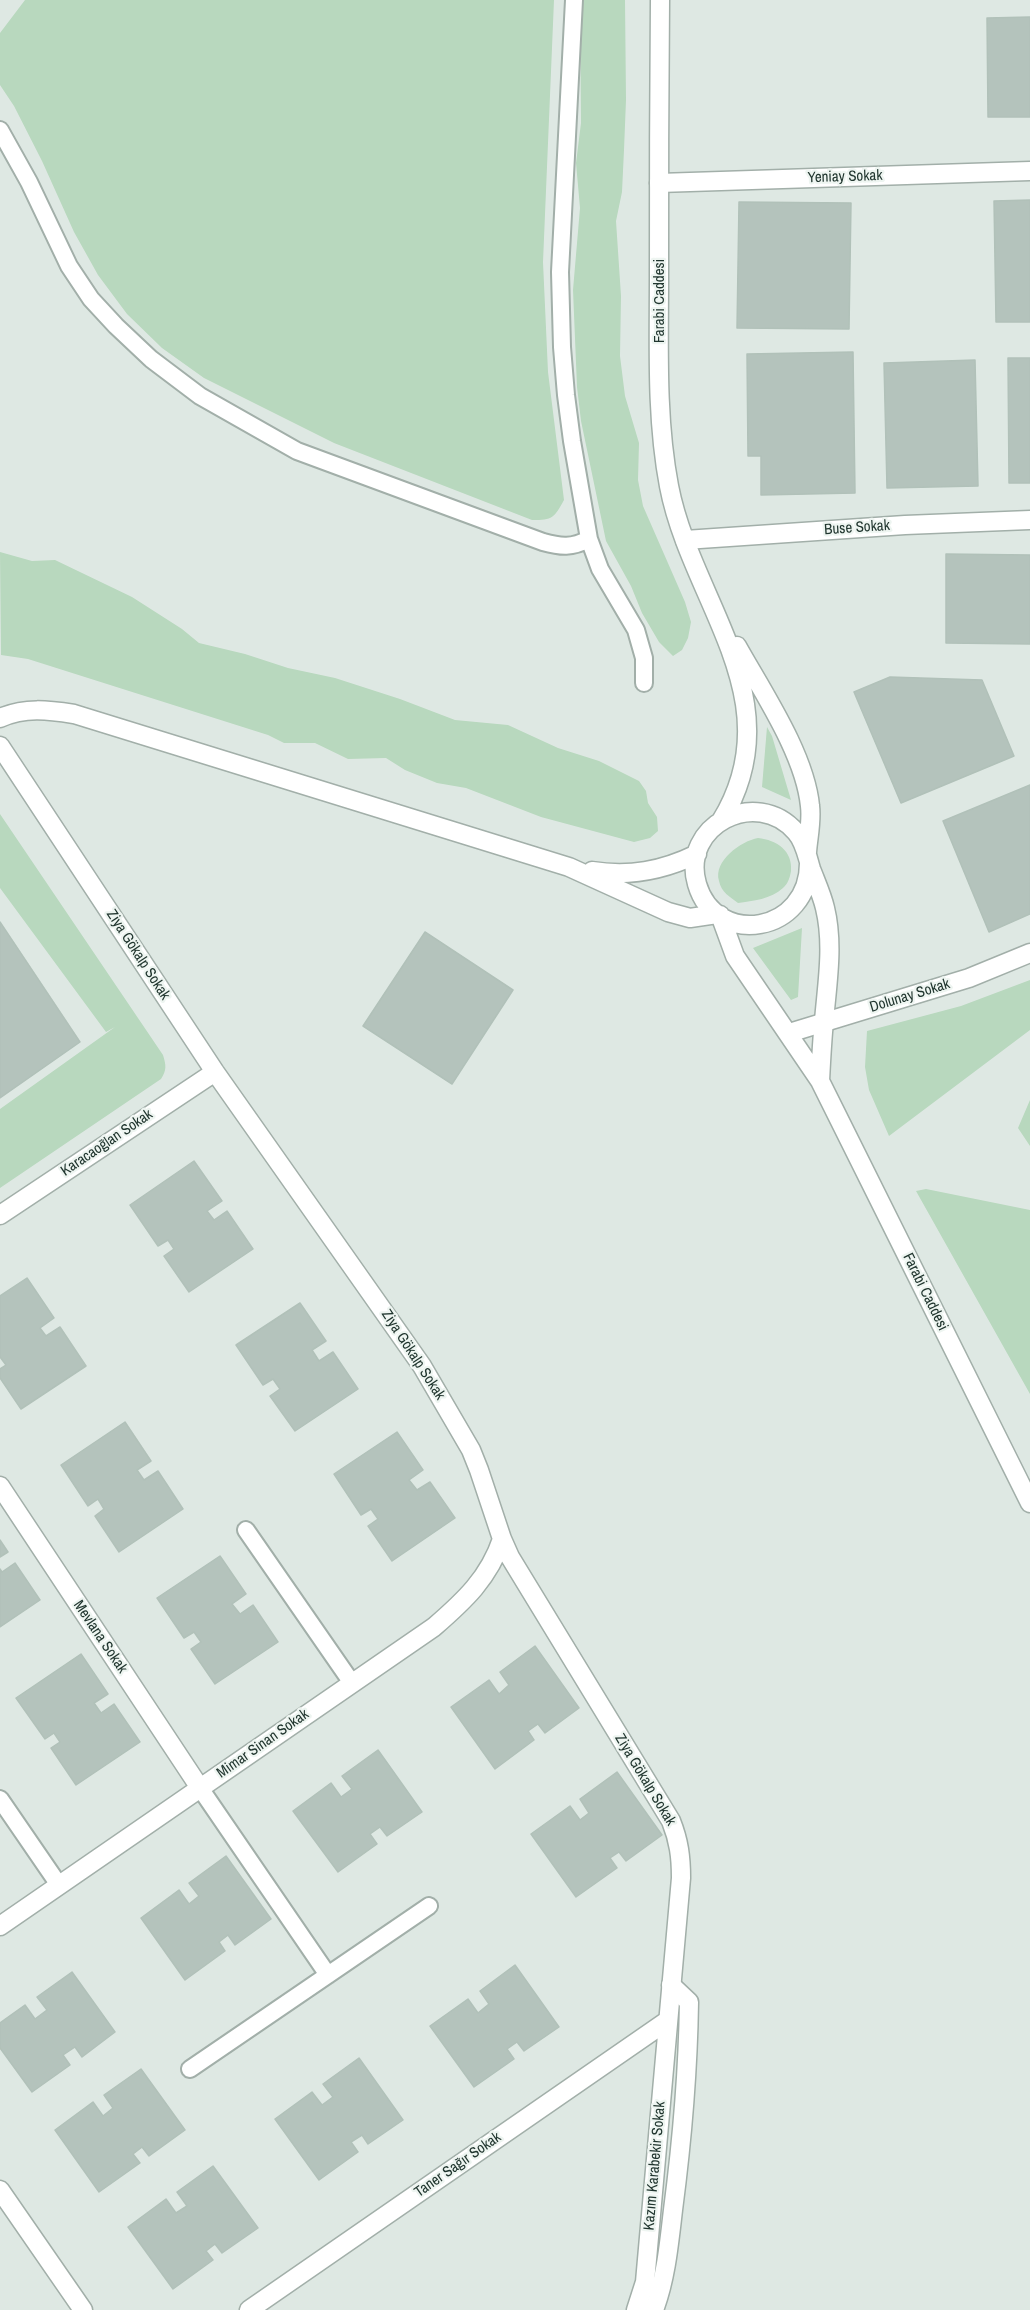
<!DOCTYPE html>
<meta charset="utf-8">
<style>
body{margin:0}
canvas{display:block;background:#dee8e3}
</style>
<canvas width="1030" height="2310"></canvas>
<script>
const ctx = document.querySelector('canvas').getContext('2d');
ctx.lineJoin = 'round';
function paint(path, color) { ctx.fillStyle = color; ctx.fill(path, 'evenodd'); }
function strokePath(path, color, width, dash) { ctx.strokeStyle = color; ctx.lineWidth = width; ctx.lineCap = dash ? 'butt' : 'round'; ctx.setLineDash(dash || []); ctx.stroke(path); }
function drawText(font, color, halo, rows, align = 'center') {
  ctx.font = font + ' "Archivo Narrow",sans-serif'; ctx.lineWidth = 4.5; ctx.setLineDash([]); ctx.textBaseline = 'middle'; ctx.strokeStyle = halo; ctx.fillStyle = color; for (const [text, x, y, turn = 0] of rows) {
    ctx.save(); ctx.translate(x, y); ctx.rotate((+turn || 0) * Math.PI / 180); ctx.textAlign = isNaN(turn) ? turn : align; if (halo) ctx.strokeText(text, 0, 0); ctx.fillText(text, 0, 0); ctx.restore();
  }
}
paint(new Path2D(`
 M25 0H554L543 262 548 372 564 500C554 518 553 520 532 520L334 443 204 378 162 348 127 314 98 275 74 232 42 161 14 106 0 85V33Z
 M580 0H625L626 100 624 150 622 192 616 221 621 296 620 356 625 396 639 443 638 480 643 506 685 602 691 622 688 638 682 650 673 656 659 642 642 613 631 586 606 541 581 421 577 387 573 290 580 208 576 163 581 123Z
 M0 552 32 561 55 560 132 597 182 629 199 643 245 654 288 668 335 678 400 699 455 720 508 725 558 748 599 761 639 781 646 791 648 803 657 817 658 831 650 838 634 842 541 817 466 788 437 783 405 770 386 758 348 759 315 743H284L268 735 28 659 1 655Z
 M767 727 772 736 791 800 762 787Z
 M0 814 163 1055C166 1065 167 1070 161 1079L0 1188V1109L115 1027 106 1032 0 888Z
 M758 838C777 840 793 851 791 871 790 877 788 884 783 888 771 899 753 901 738 903 730 897 721 892 719 881 713 861 741 841 758 838Z
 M802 928 798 997 791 1000 753 948Z
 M1030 980V1030L889 1136 869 1090 865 1067 867 1031 961 1006Z
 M1030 1100V1146L1018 1128Z
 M926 1189 1030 1210V1394L916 1191Z`), '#b8d8be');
const building = new Path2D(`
 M1030 17V117H988L987 18Z
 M1030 200V322H996L994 201Z
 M739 202 851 203 849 329 737 328Z
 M853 352 855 493 761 495V456H748L747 354Z
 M1008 358H1030V483H1009Z
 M975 360 978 486 887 488 884 363Z
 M946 554 1030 555V644L946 643Z
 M890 677 982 680 1014 756 901 803 854 692Z
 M1030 785V914L989 932 943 821Z
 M0 922 80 1042 0 1098Z
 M425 932 513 990 452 1084 363 1026Z
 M194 1161 222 1201 207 1211 214 1220 227 1211 253 1249 189 1292 164 1256 174 1249 168 1240 158 1246 130 1205Z
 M27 1278 54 1318 40 1328 46 1336 60 1327 86 1366 21 1409 0 1378V1369L6 1365 0 1357V1296Z
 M300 1303 326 1341 312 1350 319 1361 333 1352 358 1389 295 1431 270 1396 280 1389 273 1379 263 1385 236 1345Z
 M125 1422 151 1461 137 1470 144 1480 158 1471 183 1509 119 1552 95 1516 104 1509 98 1499 88 1506 61 1465Z
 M397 1432 423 1470 409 1480 417 1490 430 1482 455 1518 392 1561 368 1526 378 1519 371 1509 361 1515 334 1474Z
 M0 1540 8 1552 0 1557Z
 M220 1556 246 1594 232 1604 240 1614 253 1605 278 1642 215 1684 191 1649 201 1642 194 1632 184 1638 157 1598Z
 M15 1563 40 1600 0 1627V1569L2 1572Z
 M535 1646 579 1708 545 1733 538 1724 528 1731 534 1740 495 1769 451 1707 489 1680 499 1694 509 1685 500 1672Z
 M81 1654 108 1694 94 1703 101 1713 114 1704 140 1742 76 1785 51 1748 60 1742 54 1733 45 1739 16 1698Z
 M378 1750 422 1812 387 1836 380 1827 370 1834 377 1844 338 1872 293 1811 331 1783 341 1797 352 1789 342 1776Z
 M617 1772 662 1835 626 1861 619 1852 610 1858 617 1868 576 1897 531 1834 570 1806 580 1820 589 1813 580 1799Z
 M226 1856 271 1919 235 1945 228 1935 219 1942 225 1951 185 1980 141 1918 179 1890 189 1904 199 1896 189 1883Z
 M515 1965 559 2027 524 2051 517 2042 507 2049 514 2059 474 2087 430 2026 468 1999 478 2013 489 2004 480 1991Z
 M72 1972 115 2032 82 2057 75 2047 63 2055 70 2065 32 2092 0 2048V2023L25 2005 35 2019 47 2010 37 1997Z
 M359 2058 403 2120 368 2144 362 2135 351 2142 358 2152 319 2180 275 2119 312 2092 322 2105 333 2097 323 2084Z
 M141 2069 185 2130 149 2156 142 2147 133 2154 140 2163 99 2192 55 2130 93 2102 103 2116 113 2108 104 2095Z
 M213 2166 258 2228 222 2253 215 2244 206 2251 213 2260 173 2289 128 2227 166 2199 176 2213 187 2206 177 2192Z`);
paint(building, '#b4c3bc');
strokePath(building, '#b1c1b9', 1.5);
const service = new Path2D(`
 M574 0 560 272 562 347 566 395 572 441 589 539 600 569 636 630 644 658V683
 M0 130 29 182 69 266 91 299 116 326 151 359 200 396 297 451 543 542C561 547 572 548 589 539
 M246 1530 352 1683
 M200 1788 328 1975
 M0 1799 59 1885
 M190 2069 429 1906`);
const pedestrian = new Path2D(`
 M654 2310C666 2278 669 2244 673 2210 682 2141 688 2072 689 2002L671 1985`);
const minor = new Path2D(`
 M659 183 1030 171
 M685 540 905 525 1030 520
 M0 746 215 1072 422 1366 471 1450 479 1470 502 1539 510 1557 671 1821C679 1841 681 1857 681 1878L645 2282 636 2310
 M789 1033 969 978 1030 953
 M0 1215 215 1072
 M0 1486 200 1788
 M0 1926 434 1627C464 1601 489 1578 502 1539
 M0 2190 83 2310
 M249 2310 667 2021`);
const tertiary = new Path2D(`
 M660 0C659 92 659 185 659 277 659 346 656 418 669 486 691 602 795 700 721 821
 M737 646C762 691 805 754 810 806 812 821 808 838 807 852
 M0 718C25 707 48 710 74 714L569 867 668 912 690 918 717 914
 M809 862C810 933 716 949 697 884 680 826 756 786 796 832 805 842 807 856 811 869 816 882 822 895 825 908 834 945 827 984 824 1021 822 1041 821 1061 820 1081
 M592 871C629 877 662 871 697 854
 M720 915 735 956 820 1081 1030 1503`);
strokePath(service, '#a2afa9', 20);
strokePath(pedestrian, '#a2afa9', 21);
strokePath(minor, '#a2afa9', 21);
strokePath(tertiary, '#a2afa9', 21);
strokePath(service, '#fff', 16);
strokePath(pedestrian, '#fff', 18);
strokePath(minor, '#fff', 18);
strokePath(tertiary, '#fff', 18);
drawText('15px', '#21362f', '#eef5f1', [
 ["Yeniay Sokak",845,177,-2],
 ["Farabi Caddesi",660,301,-90],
 ["Buse Sokak",857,528,-4],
 ["Ziya Gökalp Sokak",138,955,57],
 ["Dolunay Sokak",910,996,-17],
 ["Karacaoğlan Sokak",107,1143,-34],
 ["Farabi Caddesi",925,1292,64],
 ["Ziya Gökalp Sokak",413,1355,57],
 ["Mevlana Sokak",100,1637,56],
 ["Mimar Sinan Sokak",263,1744,-35],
 ["Ziya Gökalp Sokak",645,1780,59],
 ["Taner Sağır Sokak",458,2165,-35],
 ["Kazım Karabekir Sokak",655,2166,-85]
]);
</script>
